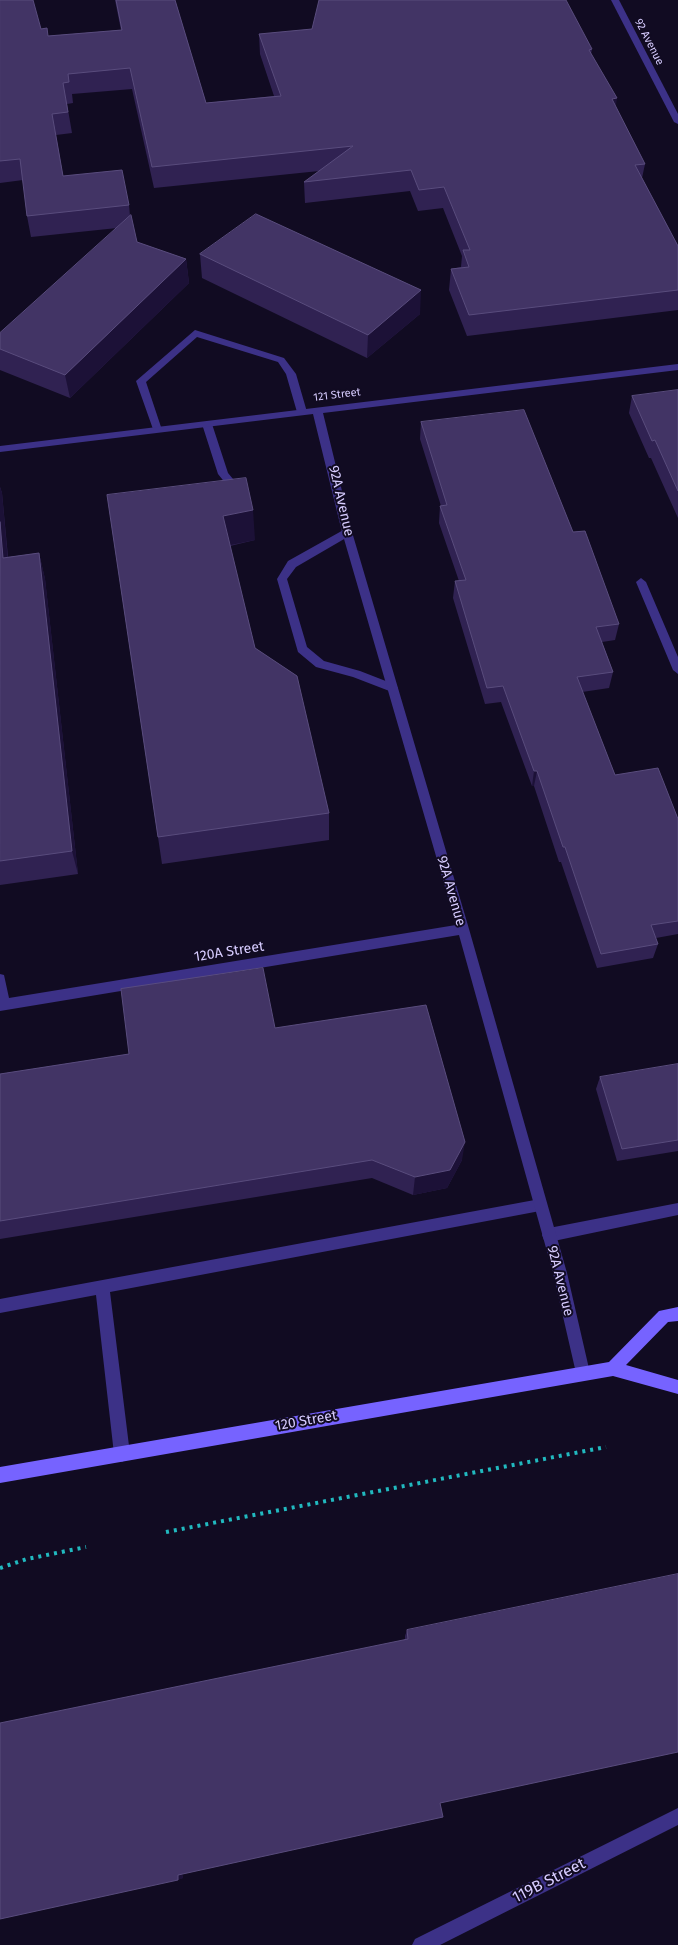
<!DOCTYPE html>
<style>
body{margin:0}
canvas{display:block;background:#110b22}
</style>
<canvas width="678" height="1945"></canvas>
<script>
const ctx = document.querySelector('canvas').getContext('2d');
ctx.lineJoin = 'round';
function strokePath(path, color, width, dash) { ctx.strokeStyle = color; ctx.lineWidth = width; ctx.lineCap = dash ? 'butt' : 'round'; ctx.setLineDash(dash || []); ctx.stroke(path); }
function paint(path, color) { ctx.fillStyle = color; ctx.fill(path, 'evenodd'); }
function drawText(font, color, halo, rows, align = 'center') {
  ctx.font = font + ' "Fira Sans",sans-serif'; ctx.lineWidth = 4; ctx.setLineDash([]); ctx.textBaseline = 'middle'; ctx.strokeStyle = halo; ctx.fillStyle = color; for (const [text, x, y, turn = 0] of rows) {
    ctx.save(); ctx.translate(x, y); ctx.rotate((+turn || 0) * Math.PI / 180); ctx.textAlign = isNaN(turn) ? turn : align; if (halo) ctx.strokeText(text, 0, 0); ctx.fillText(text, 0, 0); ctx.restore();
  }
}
strokePath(new Path2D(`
 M166 1532 606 1447
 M0 1568 27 1559 86 1547`), '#21b9bf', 4, [3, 5]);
paint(new Path2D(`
 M195 330 284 358 296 374 307 412 305 414H299L297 412 286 374 278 362 197 337 146 382 162 430 160 432H154L136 381Z
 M207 421 212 424 228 473 243 491V495H235L218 474 202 424Z
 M347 528 352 532 351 535 296 567 287 579 307 647 324 661 360 671 396 685 398 688 396 691 392 692 353 677 316 667 298 652 277 579 288 561Z
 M641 578 646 582 678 657V674L673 670 636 582Z
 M540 1199 545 1200 547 1205 545 1210 540 1211 110 1292 130 1454 127 1459 122 1462 117 1459 114 1454 96 1295 0 1313V1299Z
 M678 1203V1215L549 1242 544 1240 542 1235 544 1230 549 1228Z`), '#3c3187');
paint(new Path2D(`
 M678 364V370L323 413 352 532 469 929 567 1273 590 1373 588 1378 583 1380 578 1378 576 1373 553 1273 459 935 0 1011V974L4 975 9 998 456 925 342 532 313 414 0 452V446Z
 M678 1808V1825L440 1945H412L415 1939Z`), '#3c3187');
paint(new Path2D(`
 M611 0H619L678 114V124L674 122Z`), '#3c3187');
paint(new Path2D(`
 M678 1307V1321L668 1322 626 1365 678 1380V1394L613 1376 0 1483V1467L609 1362 659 1311Z`), '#7663ff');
paint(new Path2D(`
 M0 0 41 29 48 36 121 30 115 0H175L206 103 274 96 260 54 259 34 592 49 591 54 616 107 645 164 642 178 678 246V310L467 336 449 290 451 269 461 267 462 256 443 208 418 211 410 191 305 203 304 182 319 171 154 188 132 89 72 94 73 103 67 104 72 133 56 135 63 176 129 205 130 216 137 242 186 259 189 283 70 398 0 370V333L117 228 31 237 27 216 23 180 0 183Z
 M200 254 420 314 367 358 202 278Z
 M678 390V518L651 458H649L629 413 632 396Z
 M421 422 573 532 619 624 615 640 602 642 613 672 609 688 582 692 615 775 678 819V934L656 938 658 944 653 958 597 968 561 862H559L534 786H532L501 702 485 704 453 598 455 581H459L439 523 440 506H441L420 439Z
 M0 487 2 493 8 557 39 553 45 579 78 874 0 885Z
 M107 495 255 540 230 546 255 648 329 813V840L162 864 158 837Z
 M275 1028 462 1160 447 1188 413 1195 372 1178 0 1239V1074L129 1054Z
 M678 1064V1151L617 1161 596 1089 600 1077Z
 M407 1630 440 1804 182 1874 183 1878 0 1919 405 1639V1636Z`), '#302252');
paint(new Path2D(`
 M617 98 614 119 612 99Z
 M186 259 189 283 70 398 65 375Z
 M421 290 420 314 367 358 368 335Z
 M0 487 2 493 10 584 3 558 0 522Z
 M253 510 255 540 226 546 223 516Z
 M39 553 45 579 78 874 72 851Z
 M534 771H537L534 786H532Z
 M465 1142 462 1160 447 1188 413 1195 415 1177Z
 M182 1874 183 1878 178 1880V1875Z`), '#1c1137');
const building = new Path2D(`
 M0 0H33L41 29 47 28 48 36 122 30 116 0H175L206 103 281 96 259 34 312 29 319 0H566L592 49 589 50 617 98 612 99 645 164 635 165 678 246V290L469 315 451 269 469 267 463 250H470L444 187 419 190 411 170 304 182 353 146 152 167 130 68 68 74 69 82 63 83 68 112 52 114 63 176 122 170 129 205 27 216 20 159 0 161Z
 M256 214 421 290 368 335 200 254Z
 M131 215 137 242 186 259 65 375 0 349V333Z
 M678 390V491L655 440 652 441 632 396Z
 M524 410 573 532 585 531 619 624 596 627 613 672 577 677 615 775 658 768 678 819V921L651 925 658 944 601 954 565 847H563L537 771H534L503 686 487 688 455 581 466 580 440 506 447 505 421 422Z
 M246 478 253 510 223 516 255 648 297 676 329 813 158 837 107 495Z
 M0 522 3 558 39 553 72 851 0 861Z
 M263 968 275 1028 426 1005 465 1142 450 1170 415 1177 372 1160 0 1221V1074L129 1054 121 989Z
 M678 1064V1140L622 1149 600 1077Z
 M678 1574V1752L440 1803 443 1817 178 1875V1880L0 1919V1723L408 1639 407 1630Z`);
paint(building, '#423465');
strokePath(building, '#594c7d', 1);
drawText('11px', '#d7ccff', '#110b22', [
 ["92 Avenue",649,42,63],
 ["121 Street",337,395,-7]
]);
drawText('14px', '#d7ccff', '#110b22', [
 ["92A Avenue",341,501,77],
 ["92A Avenue",451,891,74],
 ["120A Street",229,952,-9],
 ["92A Avenue",560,1281,76],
 ["120 Street",306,1421,-10]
]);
drawText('16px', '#d7ccff', '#110b22', [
 ["119B Street",549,1881,-27]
]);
</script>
